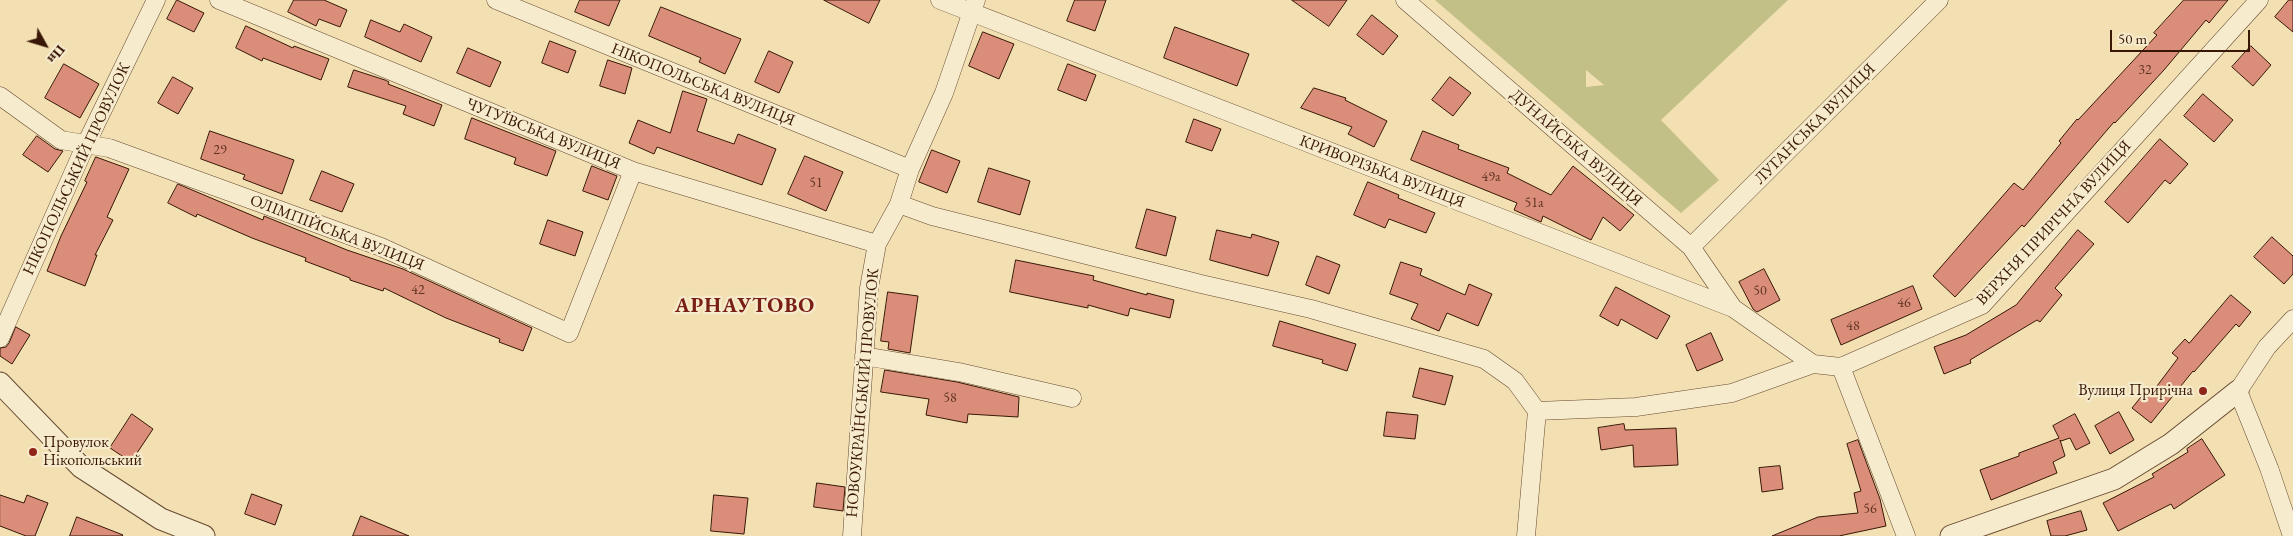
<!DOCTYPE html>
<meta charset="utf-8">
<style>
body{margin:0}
#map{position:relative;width:2293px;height:536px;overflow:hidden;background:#f2e0b2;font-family:"EB Garamond",serif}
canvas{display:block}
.north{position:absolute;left:20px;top:20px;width:50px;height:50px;-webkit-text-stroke:4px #f7ebcd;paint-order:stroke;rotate:129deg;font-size:14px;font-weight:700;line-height:20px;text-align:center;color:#381706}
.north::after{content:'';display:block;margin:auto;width:18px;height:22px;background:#381706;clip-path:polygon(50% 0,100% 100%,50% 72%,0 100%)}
.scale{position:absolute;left:2110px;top:30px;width:140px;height:22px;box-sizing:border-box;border:2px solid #381706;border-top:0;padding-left:6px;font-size:15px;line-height:18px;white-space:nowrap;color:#381706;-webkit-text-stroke:4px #f7ebcd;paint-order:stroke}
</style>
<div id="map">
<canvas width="2293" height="536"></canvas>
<div class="north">Пн</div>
<div class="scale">50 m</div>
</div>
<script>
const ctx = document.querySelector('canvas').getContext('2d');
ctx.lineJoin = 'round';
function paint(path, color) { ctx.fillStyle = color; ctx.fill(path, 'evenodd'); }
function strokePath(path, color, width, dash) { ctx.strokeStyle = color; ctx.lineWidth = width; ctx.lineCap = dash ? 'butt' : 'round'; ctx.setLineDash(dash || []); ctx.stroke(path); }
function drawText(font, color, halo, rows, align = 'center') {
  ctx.font = font + ' "EB Garamond",serif'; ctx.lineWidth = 4.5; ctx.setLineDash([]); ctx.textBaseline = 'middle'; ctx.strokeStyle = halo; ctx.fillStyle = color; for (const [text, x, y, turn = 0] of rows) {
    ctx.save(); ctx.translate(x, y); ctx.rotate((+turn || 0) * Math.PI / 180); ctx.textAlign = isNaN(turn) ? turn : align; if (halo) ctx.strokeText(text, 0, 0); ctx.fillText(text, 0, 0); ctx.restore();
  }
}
paint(new Path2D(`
 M1435 0H1788L1661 120 1719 180 1681 213ZM1586 70 1604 85 1586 87Z`), '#c3c087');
const building = new Path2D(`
 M177 0 204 13 194 32 167 19Z
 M294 0H324L347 10 340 27 319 19 316 26 288 12Z
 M580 0H620L609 26 575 12Z
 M824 0H880L869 23Z
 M1075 0H1106L1095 31 1067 21Z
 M1292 0H1347L1329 26Z
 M2184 0H2228L2209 23 2206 20 2164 70 2115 123 2114 122 2024 227 2022 225 1955 297 1933 276 2014 183 2023 190 2061 143 2059 141 2077 119 2078 120 2157 35 2154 33Z
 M2289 0H2293V32L2275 17Z
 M661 7 741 39 725 74 699 62 701 58 649 36Z
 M1372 15 1398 36 1383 55 1357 35Z
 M371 20 400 32 404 24 432 37 421 62 365 37Z
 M246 26 293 48 294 46 329 59 321 80 263 58 262 61 236 48Z
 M1175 27 1249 54 1237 86 1164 58Z
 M983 32 1014 44 999 79 969 66Z
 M550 41 576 51 568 73 542 63Z
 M2251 46 2271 65 2253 86 2232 67Z
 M468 48 501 62 490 87 457 73Z
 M769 51 793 62 779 93 755 82Z
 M608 60 632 68 625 94 600 86Z
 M64 64 99 84 80 118 45 98Z
 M1068 64 1096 75 1086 101 1058 90Z
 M354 70 385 80 389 82 388 84 442 105 434 126 403 114 406 106 348 87Z
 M173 77 193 88 178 114 158 103Z
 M1450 77 1471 93 1453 116 1432 100Z
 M1314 88 1346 98 1345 100 1387 121 1374 147 1348 134 1352 127 1301 108Z
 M683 91 707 99 697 131 734 144 738 134 776 149 762 185 657 147 654 154 629 143 638 120 670 133Z
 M2203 94 2233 120 2214 142 2184 116Z
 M472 118 556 151 547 176 514 164 516 158 465 139Z
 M1194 119 1221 129 1212 151 1186 142Z
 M210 131 294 160 282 194 243 179 245 175 201 159Z
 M1423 131 1459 145 1458 149 1509 168 1507 173 1551 195 1573 166 1634 215 1620 231 1603 217 1591 240 1543 216 1541 222 1514 210 1517 203 1411 160Z
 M37 136 55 149 63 151 48 172 23 155Z
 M2160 139 2188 164 2170 184 2165 180 2128 223 2105 202Z
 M932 150 960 161 947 193 919 182Z
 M805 156 843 172 826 211 788 194Z
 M96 157 129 169 107 217 113 220 95 255H97L85 286 47 271 61 236 87 182 85 181Z
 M592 166 617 176 608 200 583 191Z
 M989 168 1030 181 1020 215 978 202Z
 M322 171 354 184 342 212 310 200Z
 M1368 182 1399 195 1398 198 1435 213 1426 233 1389 219 1385 228 1354 215Z
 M178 184 263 220 264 216 347 250 403 269 532 328 523 351 499 342 500 339 446 318 384 288 383 291 350 280V278L305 261 306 258 252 238 197 214 196 217 168 203Z
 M1147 209 1176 217 1166 256 1136 248Z
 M548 220 583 232 575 256 540 244Z
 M1217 230 1251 238 1252 234 1279 242 1268 276 1210 260Z
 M2078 230 2094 244 2055 288 2062 295 2040 322 2037 320 1970 360 1971 363 1944 374 1934 347 1966 335 2016 305Z
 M2272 237 2293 256V274L2284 284 2254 257Z
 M1317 256 1340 265 1329 294 1306 285Z
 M1016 260 1094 276 1093 280 1147 295V293L1174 300 1170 318 1130 308 1128 316 1088 305V308L1010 292Z
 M1401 262 1422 269 1420 275 1465 295 1469 284 1492 294 1478 326 1447 313 1439 331 1411 319 1418 304 1390 294Z
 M1764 269 1780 300 1757 312 1753 309 1739 282Z
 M1913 286 1922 309 1841 345 1831 320Z
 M1616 287 1670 316 1657 339 1621 319 1618 326 1600 316Z
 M888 292 918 296 910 353 888 349 889 342 881 341Z
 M2231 295 2251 312 2239 327 2236 324 2194 372 2193 371 2151 423 2132 408 2149 387 2154 390 2178 358 2172 353 2185 339 2189 343Z
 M1280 321 1356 344 1347 371 1322 363 1323 360 1273 346Z
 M16 327 30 335 12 364 0 356V348L6 347 9 343Z
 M1711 333 1723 360 1697 371 1686 345Z
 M1420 368 1453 376 1445 405 1413 397Z
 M885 370 957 382 1019 397 1018 417 968 414 967 423 926 415 929 399 881 392Z
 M1387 412 1418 415 1415 439 1384 436Z
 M2119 412 2134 440 2110 454 2095 426Z
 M132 414 153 429 131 462 110 448Z
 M2075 414 2090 443 2076 450 2070 438 2061 441 2060 440 2065 456 2053 462 2057 473 1991 500 1980 470 2019 456V453L2059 438 2053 426Z
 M1624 424 1625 430 1676 428 1678 465 1634 467 1633 445 1601 450 1598 428Z
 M2202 439 2225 475 2174 509 2171 504 2118 531 2103 503 2154 477 2152 474 2188 452 2187 449Z
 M1858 440 1880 499 1886 526 1839 536H1772L1818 517 1858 513 1854 493 1861 491 1847 444Z
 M1780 466 1783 489 1762 492 1759 468Z
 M817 483 845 487 843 511 814 507Z
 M252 494 282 505 275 525 245 514Z
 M0 495 24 503 27 495 48 503 35 536H26L0 526Z
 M714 495 748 498 744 534 711 531Z
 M2081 511 2087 530 2065 536H2051L2047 521Z
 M361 516 409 536H353Z
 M77 517 123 535 122 536H70Z`);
paint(building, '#da8d79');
strokePath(building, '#381706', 1);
const minor = new Path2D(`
 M219 0 633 171 877 244
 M496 0 910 169
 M940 0 1733 308 1813 364
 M1405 0 1691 247 1733 308
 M0 96 61 140 109 148 381 247 569 333 633 171
 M899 204 932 216 1201 284 1311 309 1484 359 1515 381 1537 411
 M1691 247 1939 0
 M0 338 86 144 156 0
 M864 356 959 372 1072 398
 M1841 367 1906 536
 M1537 411 1636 407 1732 393 1813 364 1841 367 1982 305 2259 0
 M852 536 869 288 877 244 899 204 910 169 944 93 976 0
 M1526 536 1537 411
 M2292 536 2269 468 2238 391 2267 347 2293 319`);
const tertiary = new Path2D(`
 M0 383 81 467 161 519 204 536
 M1951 536 2114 479 2171 444 2238 391`);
strokePath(minor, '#664931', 19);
strokePath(tertiary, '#664931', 23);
strokePath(minor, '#f7ebcd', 18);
strokePath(tertiary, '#f7ebcd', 21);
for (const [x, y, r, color] of [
 [2203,391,5,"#8f2418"],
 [33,452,5,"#8f2418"]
]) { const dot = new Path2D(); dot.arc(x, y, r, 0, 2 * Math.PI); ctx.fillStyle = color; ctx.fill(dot); strokePath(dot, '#f7ebcd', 2); }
drawText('14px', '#603423', null, [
 ["32",2145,70],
 ["29",220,150],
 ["49а",1491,177],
 ["51",816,183],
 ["51а",1534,203],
 ["42",418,290],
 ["50",1760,291],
 ["46",1904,303],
 ["48",1853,326],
 ["58",950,398],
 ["56",1870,509]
]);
drawText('16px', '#381706', '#f7ebcd', [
 ["НІКОПОЛЬСЬКА ВУЛИЦЯ",703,85,22],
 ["ЛУГАНСЬКА ВУЛИЦЯ",1815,124,-45],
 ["ЧУГУЇВСЬКА ВУЛИЦЯ",543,134,22],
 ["ДУНАЙСЬКА ВУЛИЦЯ",1576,148,41],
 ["НІКОПОЛЬСЬКИЙ ПРОВУЛОК",77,169,-65],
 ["КРИВОРІЗЬКА ВУЛИЦЯ",1382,172,21],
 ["ВЕРХНЯ ПРИРІЧНА ВУЛИЦЯ",2054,223,-47],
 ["ОЛІМПІЙСЬКА ВУЛИЦЯ",337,233,21],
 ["НОВОУКРАЇНСЬКИЙ ПРОВУЛОК",863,393,-85]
]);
drawText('16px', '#381706', '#f7ebcd', [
 ["Вулиця Прирічна",2193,391],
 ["Провулок",43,443,"left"],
 ["Нікопольський",43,461,"left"]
], 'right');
ctx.letterSpacing = '1px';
drawText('bold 21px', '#7a1f14', '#f7ebcd', [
 ["АРНАУТОВО",745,306]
]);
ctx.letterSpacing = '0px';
</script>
